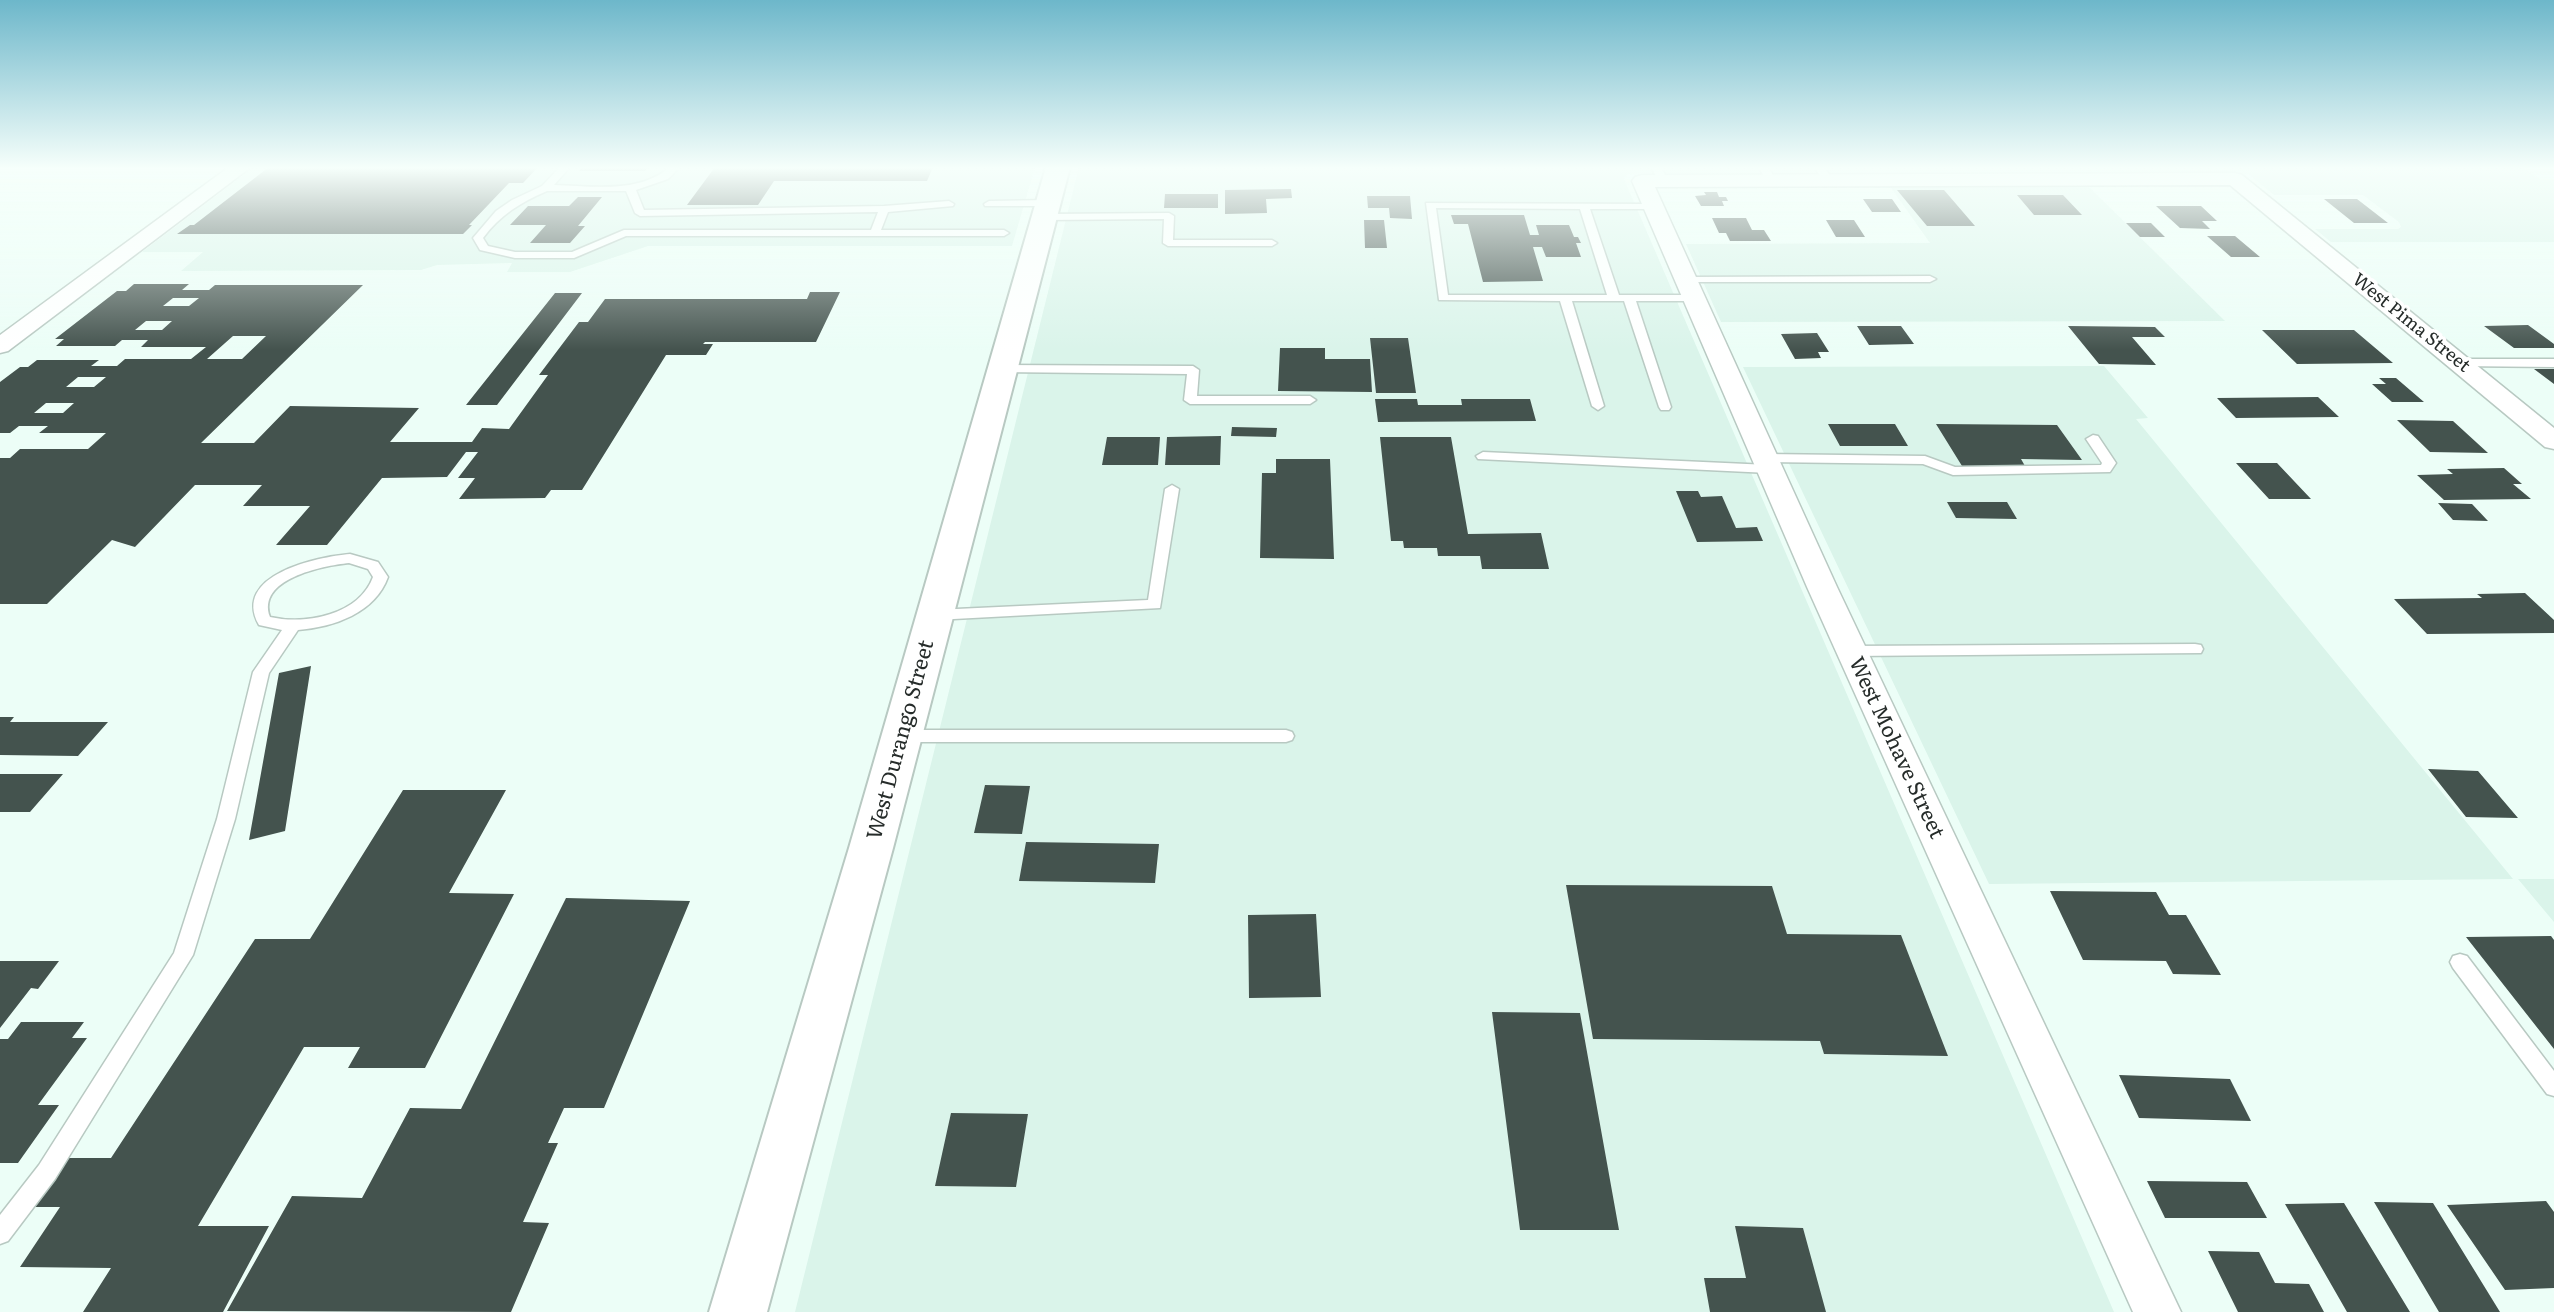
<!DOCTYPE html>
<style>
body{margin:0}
canvas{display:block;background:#ecfef7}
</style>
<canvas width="2554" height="1312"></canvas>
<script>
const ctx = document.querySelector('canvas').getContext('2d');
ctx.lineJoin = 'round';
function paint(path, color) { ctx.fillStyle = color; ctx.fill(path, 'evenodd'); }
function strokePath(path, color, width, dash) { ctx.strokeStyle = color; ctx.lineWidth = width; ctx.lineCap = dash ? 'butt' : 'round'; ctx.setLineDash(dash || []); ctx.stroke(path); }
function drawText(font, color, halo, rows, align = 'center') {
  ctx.font = font + ' Literata,serif'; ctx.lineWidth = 7; ctx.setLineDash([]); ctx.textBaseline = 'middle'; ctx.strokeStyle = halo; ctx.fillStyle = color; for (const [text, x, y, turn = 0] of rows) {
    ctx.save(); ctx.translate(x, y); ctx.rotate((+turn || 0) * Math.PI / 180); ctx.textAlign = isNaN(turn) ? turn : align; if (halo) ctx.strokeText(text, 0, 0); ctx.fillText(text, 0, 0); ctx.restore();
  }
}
paint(new Path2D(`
 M254 167H1035L1012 246H648L570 272H507L512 263 437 265 421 270 181 271 203 252H142Z
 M1079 167H2521L2542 180H2554V242H2331L2315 229H2398L2401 227 2399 222 2363 195H2274L2248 174 1692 176 1637 173 1627 175 1624 179 2114 1312H795Z
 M2086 184 2225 321 1721 322 1686 244 1930 243 1889 185Z
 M2104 366 2148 418 2136 419 2513 879 1989 884 1743 367Z
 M2518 879H2554V922Z`), '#daf4ea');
paint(new Path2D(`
 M269 167H538L523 183H509L469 225H472L463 234H177L190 225H194Z
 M583 167H648L645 171H579Z
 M715 167H933L927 181H774L758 205H687Z
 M1291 189 1292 198 1266 199 1267 213 1225 214V190Z
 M1897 190H1944L1975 226H1927Z
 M1704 192H1717L1719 197H1726L1728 201H1722L1724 206H1701L1695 196 1706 195Z
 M1165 194H1218V208H1164Z
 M2017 195H2063L2082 215H2034Z
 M1367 196H1410L1412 219 1390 218 1389 208H1368Z
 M578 197H602L578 226H585L570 243H530L546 225H510L528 206H569Z
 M1863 199H1892L1901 212H1872Z
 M2324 199H2357L2388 223H2354Z
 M2156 206H2201L2217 221H2202L2210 229 2180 228Z
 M1451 215H1524L1530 235H1539L1536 225H1569L1574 237H1578L1581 243H1576L1581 257H1546L1542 247H1533L1543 281 1483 282 1468 224H1454Z
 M1712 218H1746L1752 230H1764L1771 241H1730L1726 233H1719Z
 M1364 220H1384L1387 248H1365Z
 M1826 220H1854L1865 237H1836Z
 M2126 223H2151L2165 237H2140Z
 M2207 236H2235L2260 257H2231Z
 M134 284H189L182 290H209L215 285H363L201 443H254L290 406 419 408 390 442H472L482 428 509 429 548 375H539L579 322H588L605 299H807L810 292H840L816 342H705L703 344H713L706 355H666L582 490H551L545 498 459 499 475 478H458L478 452H466L447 477 382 478 327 545H276L310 506H243L262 485H195L135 547 112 540 47 604H0V458H10L20 449H88L106 433H39L48 426H19L10 433H0V382L20 367H28L37 360H99L91 366H117L125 359H191L206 347H141L148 340H122L115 346H56L64 339H55L117 291H126ZM173 298H199L189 306H163ZM146 321H172L162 330H135ZM233 336H266L242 359H207ZM78 377H106L94 387H66ZM46 403H74L63 413H34Z
 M555 293H582L497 405H466Z
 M2528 325 2554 344V348H2514L2484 326Z
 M1857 326H1901L1914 344 1869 345Z
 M2068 326 2155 327 2165 337H2132L2156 365 2099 364Z
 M2262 330H2354L2393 363 2297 364Z
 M1817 333 1829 352H1818L1821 358 1795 359 1781 334Z
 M1370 338H1408L1416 393H1376Z
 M1280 348H1325V359H1370L1372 392 1278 391Z
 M2534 369H2554V384Z
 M2379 378H2396L2424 402H2392L2372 384H2386Z
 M2318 397 2339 417 2236 418 2217 398Z
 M1375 399H1417L1418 405H1462L1461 399H1530L1536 421 1378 422Z
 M2397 420 2453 421 2488 453 2430 452Z
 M1828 424H1895L1908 446H1840Z
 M1936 424 2057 425 2082 460 2021 459 2025 466H1962Z
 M1232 427 1277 428 1276 437 1231 436Z
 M1221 436 1220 465H1165L1167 437Z
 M1107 437H1160L1158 465H1102Z
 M1380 437H1451L1468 534 1541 533 1549 569H1482L1480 556H1438L1437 548H1404L1403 541H1391Z
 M1276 459H1330L1334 559 1260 558 1262 473H1276Z
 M2236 463H2277L2311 499H2269Z
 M2504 468 2522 484H2513L2531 499 2444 500 2417 475 2453 474 2447 469Z
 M1676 491H1698L1701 497 1722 496 1736 528 1757 527 1763 541 1697 542Z
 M1947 502H2007L2017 519 1956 518Z
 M2438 503 2472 504 2488 521 2453 520Z
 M2525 593 2554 620V633L2427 634 2394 599 2482 598 2477 594Z
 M311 666 285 831 249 840 279 673Z
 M0 717H14L10 722H108L78 756 0 755Z
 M2428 769 2478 771 2518 818 2466 817Z
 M0 774H63L30 812H0Z
 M985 785 1030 786 1022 834 974 833Z
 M403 790H506L449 893 514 894 425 1068H348L360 1047H304L198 1226H269L223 1312H83L111 1268 20 1267 60 1207H30L63 1158H111L255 939H310Z
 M1026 842 1159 844 1155 883 1019 881Z
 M1566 885 1772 886 1787 934 1901 935 1948 1056 1824 1054 1820 1041 1593 1039Z
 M2050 891 2156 892 2169 915H2186L2221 975 2173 974 2166 961 2083 960Z
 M566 898 690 901 604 1108H564L548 1143H558L523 1222 549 1223 511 1312 227 1311 292 1196 362 1198 410 1108 461 1109Z
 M1316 914 1321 997 1249 998 1248 915Z
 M2551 936 2554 940V1049L2466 937Z
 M0 961H59L38 989 31 988 0 1028Z
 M1492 1012 1580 1013 1619 1230H1520Z
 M21 1022H84L72 1038H87L38 1105H59L18 1163H0V1039H8Z
 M2119 1075 2230 1079 2251 1121 2139 1118Z
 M951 1113 1028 1114 1016 1187 935 1186Z
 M2147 1181 2247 1182 2267 1218H2165Z
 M2546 1201 2554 1212V1288L2505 1290 2447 1205Z
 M2374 1202 2433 1203 2500 1312H2439Z
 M2344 1203 2410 1312H2347L2285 1204Z
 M1735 1226 1803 1228 1826 1312H1710L1704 1278H1746Z
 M2208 1251 2259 1252 2275 1283 2309 1284 2324 1312H2238Z`), '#44534e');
const lane = new Path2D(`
 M560 167H570L554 185C592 186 639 194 670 167H680L668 179 636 190 644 210 884 206 949 201 954 204 953 206 888 212 881 230H1004L1009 233 1004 236H626L574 258H515L480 250 473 238 496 211 512 200 542 186ZM547 191H626L635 213 640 216 878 212 871 230H624L572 252H515L488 246 483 238C500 215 521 202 547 191Z
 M1651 167H1661L1668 181 1666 183H1660Z
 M1758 167H1768L1776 180 1774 182H1768Z
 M1814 167H1824L1833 180 1831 182H1825Z
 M989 201 1048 200 1053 203 1048 206H985L984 204Z
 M1426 203 1657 204V208L1653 209H1590L1619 295H1694L1700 298 1694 301H1636L1671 407 1669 410H1661L1659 407 1624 301H1572L1604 406 1598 410 1592 406 1560 301 1439 300ZM1436 208 1580 209 1607 295H1448Z
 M1169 213 1174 216 1173 240H1272L1277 243 1272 246H1168L1163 243 1164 219 1044 220 1039 217 1044 214Z
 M1686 277 1930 276 1936 279 1930 282H1682V278Z
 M2460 359H2554V367L2456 366 2454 363Z
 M1002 365 1193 366 1199 370 1197 396H1310L1316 400 1310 404H1190L1184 400 1187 374 998 372V366Z
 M2093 435 2098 436 2116 463 2110 472 1953 475 1923 464 1765 462 1758 458 1765 454 1925 456 1955 467 2101 465 2102 463 2086 439Z
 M1483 452 1769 465 1776 469 1769 473 1478 459 1476 456Z
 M1172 485 1179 489 1160 608 935 620 927 615 935 610 1148 600 1165 489Z
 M350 554 378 562 388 577C375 613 334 627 298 630L269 673 235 819 193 955 55 1179 8 1241 0 1244V1215L39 1165 174 953 217 819 253 672 282 630 259 625C231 575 317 557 350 554ZM349 563 368 569 373 577C359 615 306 625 270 617 256 579 322 566 349 563Z
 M2195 644 2201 645 2203 649 2201 653 1851 656 1843 651 1851 646Z
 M902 730H1286L1292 732 1294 736 1292 740 1286 742H902L896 740 894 736 896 732Z
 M2460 954 2467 956 2554 1071V1096L2547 1094 2453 968 2450 962 2453 956Z`);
const street = new Path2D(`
 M229 167H251L8 351 0 353V335Z
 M2235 173 2242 175 2554 428V449L2545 447 2230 185 1655 187 1837 587 2181 1312H2133L1807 587 1632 181 1635 177 1642 175Z`);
const secondary = new Path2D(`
 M1046 167H1070L893 848 767 1312H709L849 848Z`);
strokePath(lane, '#b8c9c2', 3);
strokePath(street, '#b8c9c2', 3);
strokePath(secondary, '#b8c9c2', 4);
paint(lane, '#fff');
paint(street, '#fff');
paint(secondary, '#fff');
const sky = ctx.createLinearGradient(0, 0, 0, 350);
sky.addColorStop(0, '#6db7ca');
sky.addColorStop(0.48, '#f6fffb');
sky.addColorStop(1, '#f6fffb00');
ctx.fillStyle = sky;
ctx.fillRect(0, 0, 2554, 350);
drawText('18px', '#262c2a', '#fff', [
 ["West Pima Street",2411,323,39]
]);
drawText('21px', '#262c2a', '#fff', [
 ["West Durango Street",901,740,-75],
 ["West Mohave Street",1896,748,65]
]);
</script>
